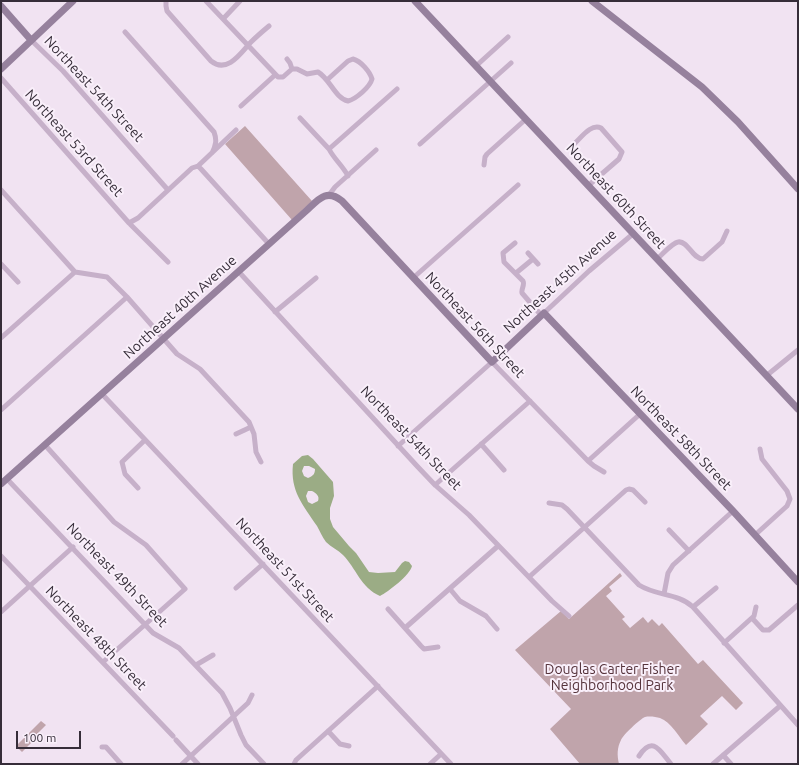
<!DOCTYPE html>
<style>
body{margin:0}
#map{position:relative;width:799px;height:765px;overflow:hidden;background:#f1e3f2;font-family:Ubuntu,sans-serif}
canvas{display:block}
.frame{position:absolute;inset:0;border:2px solid #362d39;pointer-events:none}
.scale{position:absolute;left:16px;top:731px;width:65px;height:18px;box-sizing:border-box;border:2px solid #362d39;border-top:0;padding-left:5px;font-size:12px;line-height:14px;white-space:nowrap;color:#362d39;-webkit-text-stroke:3px #f9effa;paint-order:stroke}
</style>
<div id="map">
<canvas width="799" height="765"></canvas>
<div class="frame"></div>
<div class="scale">100 m</div>
</div>
<script>
const ctx = document.querySelector('canvas').getContext('2d');
ctx.lineJoin = 'round';
function paint(path, color) { ctx.fillStyle = color; ctx.fill(path, 'evenodd'); }
function strokePath(path, color, width, dash) { ctx.strokeStyle = color; ctx.lineWidth = width; ctx.lineCap = dash ? 'butt' : 'round'; ctx.setLineDash(dash || []); ctx.stroke(path); }
function drawText(font, color, halo, rows, align = 'center') {
  ctx.font = font + ' Ubuntu,sans-serif'; ctx.lineWidth = 4; ctx.setLineDash([]); ctx.textBaseline = 'middle'; ctx.strokeStyle = halo; ctx.fillStyle = color; for (const [text, x, y, turn = 0] of rows) {
    ctx.save(); ctx.translate(x, y); ctx.rotate((+turn || 0) * Math.PI / 180); ctx.textAlign = isNaN(turn) ? turn : align; if (halo) ctx.strokeText(text, 0, 0); ctx.fillText(text, 0, 0); ctx.restore();
  }
}
paint(new Path2D(`
 M245 126 312 201 292 220 225 144Z
 M620 573 622 576 609 587 612 591 606 596 625 617 622 619 630 628 643 617 648 623 652 619 659 626 662 623 698 664 703 660 743 703 736 710 722 696 700 716 708 724 686 745C679 737 671 722 660 718 656 717 650 716 645 717 640 719 623 735 621 740 617 748 617 755 619 764H580L550 729 571 709 515 650 561 611 569 619Z
 M41 721 46 725 32 739 33 741 22 752 16 746Z`), '#c0a4ab');
paint(new Path2D(`
 M308 455 313 459 333 482 334 496 330 508V519L333 527 349 546 356 553 369 572 378 573 395 572 402 563 405 561 409 562 412 566C410 575 388 592 380 596 361 588 356 568 343 555 338 550 331 547 326 542 322 537 320 531 317 526 303 505 290 491 293 464L302 456ZM304 466H309L315 469C315 474 313 476 308 478L304 476 302 471ZM308 491H312C316 493 320 496 318 501L312 504 308 502 306 496Z`), '#9bac85');
strokePath(new Path2D(`
 M166 1V6L167 11 211 61C227 74 241 53 250 43 256 37 263 31 269 26
 M206 1 278 77H283L292 69H297L307 74 318 72C330 79 335 98 348 101 356 99 370 87 372 79 370 72 361 61 353 59L348 61 327 80
 M223 19 240 1
 M125 32 214 132C217 140 216 145 212 153
 M31 40 63 71 168 190
 M287 59 290 63 292 69
 M476 66 508 37
 M1 78 129 223 168 262
 M241 106 275 75
 M300 118 329 149C334 159 343 166 348 176
 M420 144 511 63
 M574 144C581 138 591 123 601 128L622 152 619 159 589 185
 M329 149 397 89
 M484 165 485 157 487 154 526 119
 M198 166 201 169 269 244
 M1 190 75 272 107 277 127 297 177 354 200 369 249 422 254 434 256 452 261 462
 M329 195 335 187 376 150
 M129 223 138 218 192 168 198 166 236 130
 M515 243 503 253 504 262 523 281C525 285 521 289 522 293L541 315
 M528 253 538 264
 M658 258C662 255 672 243 678 242 688 240 692 259 703 259L722 242 727 231
 M1 264 18 282
 M239 272 417 466 435 485 469 515 552 601 569 616
 M516 273 533 259
 M413 278 518 185
 M275 312 316 278
 M544 313 589 271 634 233
 M1 338 75 272
 M766 376 798 350
 M102 394 451 764
 M1 410 127 297
 M236 434 251 427
 M481 444 504 470
 M45 445 114 522 146 545 185 589 103 662
 M398 446 492 362 588 461 594 466 604 472
 M588 461 640 414
 M7 479 153 633 179 648 222 693 230 708 241 735 246 745 264 764
 M435 485 530 401
 M138 488 125 474 122 462 145 440
 M549 503 562 505 567 509 639 585C656 596 678 593 693 607L798 725
 M669 530 689 551
 M755 535 787 506 790 499 787 491 762 459 760 449
 M1 556 173 736
 M529 577 626 490 629 489 633 490 645 502
 M236 588 263 564
 M450 589 460 601 486 616 497 629
 M664 594 668 573 673 565 733 511
 M693 607 716 588
 M388 609 421 646 424 649 438 647
 M1 612 73 547
 M752 618 763 630H769L798 605
 M405 628 498 546
 M724 643 754 616 756 607
 M196 665 213 655
 M328 731 340 744 349 746
 M176 740 198 764
 M102 747H106L121 764
 M723 755 731 764
 M639 756C653 735 660 751 671 764
 M182 764 248 703 252 695
 M294 764 296 760 378 686
 M430 764 441 754
 M713 764 780 706`), '#c6b0c9', 5);
strokePath(new Path2D(`
 M415 1 798 409
 M592 1 702 87 738 122 798 189
 M1 6 31 40
 M1 69 73 1
 M1 484 306 211C318 200 326 188 342 201L492 362 544 313 733 511 798 582`), '#96819d', 7);
drawText('14px', '#362d39', '#f9effa', [
 ["Northeast 54th Street",94,89,47],
 ["Northeast 53rd Street",74,143,48],
 ["Northeast 60th Street",616,196,47],
 ["Northeast 45th Avenue",560,281,-42],
 ["Northeast 40th Avenue",180,307,-42],
 ["Northeast 56th Street",475,325,47],
 ["Northeast 54th Street",411,438,46],
 ["Northeast 58th Street",681,438,46],
 ["Northeast 51st Street",285,570,47],
 ["Northeast 49th Street",117,575,46],
 ["Northeast 48th Street",96,638,46]
]);
drawText('14px', '#55333b', '#f9effa', [
 ["Douglas Carter Fisher",612,669],
 ["Neighborhood Park",612,685]
]);
</script>
